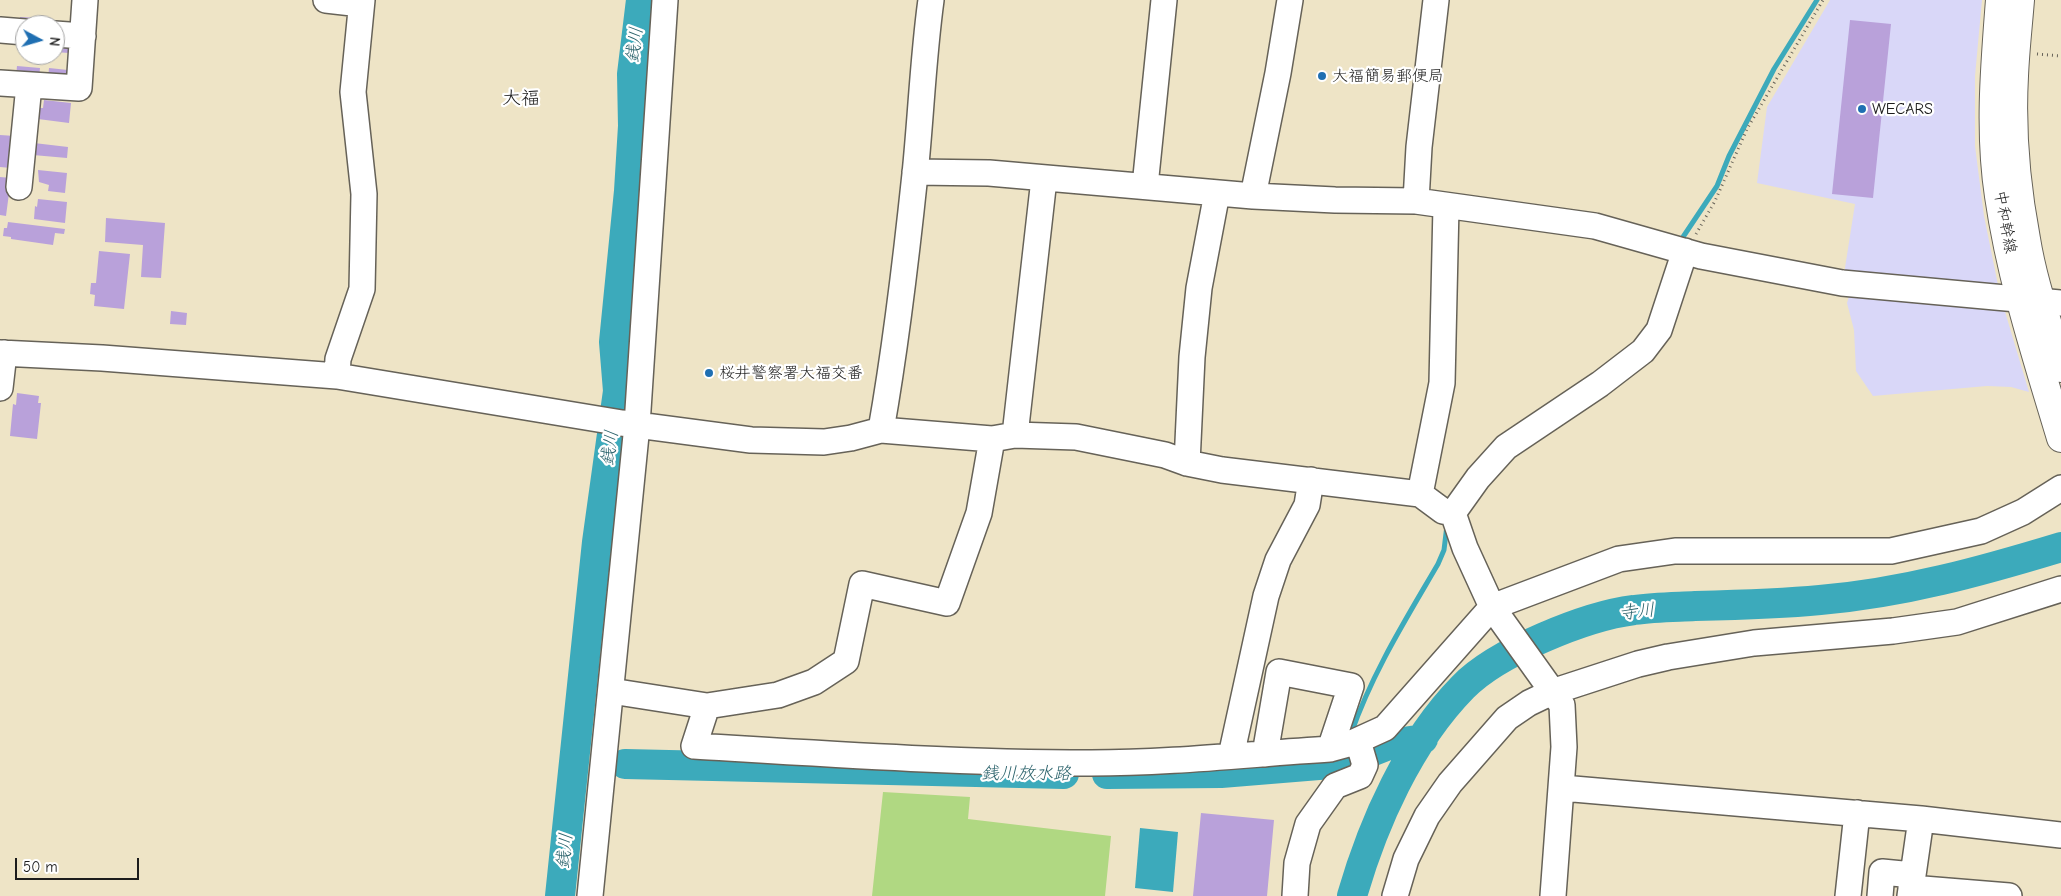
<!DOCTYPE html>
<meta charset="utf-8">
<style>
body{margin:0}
#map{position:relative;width:2061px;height:896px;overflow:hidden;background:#eee4c6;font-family:"Comic Neue",sans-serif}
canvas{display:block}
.north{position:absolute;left:15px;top:15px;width:50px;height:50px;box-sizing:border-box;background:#fff;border:1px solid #a4a4a4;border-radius:50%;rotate:96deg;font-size:14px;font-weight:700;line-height:20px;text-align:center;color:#1c1c1c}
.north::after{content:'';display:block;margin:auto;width:18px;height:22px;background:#1f6fb2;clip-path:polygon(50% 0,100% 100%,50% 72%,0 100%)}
.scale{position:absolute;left:15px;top:858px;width:124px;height:22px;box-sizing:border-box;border:2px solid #1c1c1c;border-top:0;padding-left:6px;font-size:15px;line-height:18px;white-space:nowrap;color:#1c1c1c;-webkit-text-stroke:4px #fff;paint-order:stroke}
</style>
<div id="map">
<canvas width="2061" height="896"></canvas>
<div class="north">N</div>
<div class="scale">50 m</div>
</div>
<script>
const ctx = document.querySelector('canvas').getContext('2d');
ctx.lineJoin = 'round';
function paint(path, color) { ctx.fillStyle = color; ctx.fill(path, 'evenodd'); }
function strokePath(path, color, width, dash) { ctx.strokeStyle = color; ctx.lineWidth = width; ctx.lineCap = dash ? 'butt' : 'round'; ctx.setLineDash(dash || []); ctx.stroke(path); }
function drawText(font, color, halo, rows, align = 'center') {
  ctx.font = font + ' "Comic Neue","Klee One",sans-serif'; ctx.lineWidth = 4.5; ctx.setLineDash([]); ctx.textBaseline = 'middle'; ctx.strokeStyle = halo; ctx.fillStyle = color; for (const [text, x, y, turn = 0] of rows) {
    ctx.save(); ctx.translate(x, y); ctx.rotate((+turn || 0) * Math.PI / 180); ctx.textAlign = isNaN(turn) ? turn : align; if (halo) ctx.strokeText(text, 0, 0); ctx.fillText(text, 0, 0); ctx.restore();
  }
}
paint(new Path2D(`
 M1830 0H1982L1975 76V146L1984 216 1999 290 1844 274 1855 204 1757 183 1767 107Z
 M1850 293 2003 305 2029 392 2011 387 1987 386 1873 396 1856 371 1854 330 1847 303Z`), '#d9d7f8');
paint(new Path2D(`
 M883 792 970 797 968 819 1111 836 1105 896H872Z`), '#b0d882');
paint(new Path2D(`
 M1140 828 1178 832 1173 892 1135 888Z`), '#3caabb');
strokePath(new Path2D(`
 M1679 243 1717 186 1729 156 1774 69 1817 0
 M1351 734C1372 673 1406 619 1438 564L1444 550 1447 525`), '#3caabb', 5);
strokePath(new Path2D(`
 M625 764 1064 774
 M1107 774 1221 773 1331 764 1353 759 1391 744 1423 739
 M560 896 597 542 618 391 614 342 629 191 633 126 632 74 641 0
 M1352 896C1373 823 1409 742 1463 687 1497 652 1586 616 1634 610 1654 607 1675 607 1695 606 1737 605 1779 604 1820 600 1903 593 1982 571 2061 547`), '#3caabb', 30);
paint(new Path2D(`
 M20 17 43 18V25H25L19 29Z
 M1850 20 1891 24 1873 198 1832 194Z
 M55 42 70 43 69 53 55 52Z
 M17 66 40 68 39 78 16 76Z
 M49 68 68 70 67 80 48 78Z
 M44 100 71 103 69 123 38 119 40 108H43Z
 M0 135 15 136 11 168 0 167Z
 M34 143 68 147 67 158 33 155Z
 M38 170 67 173 65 193 48 191 49 185 39 182Z
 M0 177 11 178 6 216 0 215Z
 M38 199 67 202 65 223 34 219 35 206 37 207Z
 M106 218 165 223 161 278 141 277 143 245 105 242Z
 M8 222 65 229 64 234 55 233 53 245 11 239V237L3 236 4 228H7Z
 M99 251 130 254 124 309 94 306 95 295 90 294 91 283H96Z
 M171 311 187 313 186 325 170 324Z
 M17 393 39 396 38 403H41L37 439 10 436 13 404 16 405Z
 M1201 813 1274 820 1267 896H1193Z`), '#b9a1da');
const minor = new Path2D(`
 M326 0 361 4
 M0 30 25 32
 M55 34 83 36
 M0 83 79 88 85 0
 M915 172 989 173 1253 196 1335 200 1416 201 1595 226 1701 256 1842 283 2061 303
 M1145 186 1164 0
 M19 187 29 85
 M1253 196 1278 73 1290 0
 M1416 201 1419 147 1436 0
 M0 353 102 358 337 376 622 423 751 440 824 442 851 438 881 430 992 439 1015 435 1076 437 1165 455 1187 463 1222 470 1420 494 1443 511 1453 513
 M337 376 338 359 362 289 364 194 353 92 362 0
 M0 388 4 353
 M881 430C896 345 906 260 915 174 921 116 923 58 931 0
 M1015 435 1044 179
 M1187 463 1192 357 1199 288 1217 193
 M1420 494 1442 383 1446 206
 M1453 513 1465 548 1492 607 1562 705 1564 747 1553 896
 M1453 513 1478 478 1506 447 1600 384 1643 351 1659 330 1685 251
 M611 691 707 706 694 746C826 754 959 763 1091 763 1171 763 1250 754 1330 749L1352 743 1385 728 1492 607 1619 559 1675 551H1891L1981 531 2023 512 2061 488
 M707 706 778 695 814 682 846 661 862 584 947 603 979 513 992 439
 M1265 754 1279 672 1351 686 1330 749
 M1231 756 1266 596 1278 560 1307 505 1311 480
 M1562 788 1921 819 2061 835
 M1911 888 2009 896
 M590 896 637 425 665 0
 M1295 896 1297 863 1308 824 1335 786 1360 776 1365 765 1358 741
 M1395 896 1406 859 1427 816 1450 783 1507 718 1529 703 1552 692 1638 664 1668 657 1754 643 1893 631 1957 622 2061 589
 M1848 896 1857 813
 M1880 896 1882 872 1913 875
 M1910 896 1921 819`);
const major = new Path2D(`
 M2000 0C1995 65 1989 131 1999 196 2011 279 2037 358 2061 438
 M2020 0C2018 25 2015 51 2014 76 2011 130 2016 186 2026 239 2033 283 2049 326 2061 368`);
strokePath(minor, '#666258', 28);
strokePath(major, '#666258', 30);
strokePath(new Path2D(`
 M2037 54 2061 56
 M1696 234 1715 201 1747 129 1823 0`), '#666258', 3, [1, 4]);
strokePath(minor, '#fff', 25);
strokePath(major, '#fff', 28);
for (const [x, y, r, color] of [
 [1322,76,5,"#1f6fb2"],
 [1862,109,5,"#1f6fb2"],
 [709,373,5,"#1f6fb2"]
]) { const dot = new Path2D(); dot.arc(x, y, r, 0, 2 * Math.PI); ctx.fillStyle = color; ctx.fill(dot); strokePath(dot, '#fff', 2); }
drawText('16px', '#1c1c1c', '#fff', [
 ["大福簡易郵便局",1332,76],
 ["WECARS",1872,109],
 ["桜井警察署大福交番",719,373]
], 'left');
drawText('16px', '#1c1c1c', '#fff', [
 ["中和幹線",2005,222,80]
]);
drawText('italic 18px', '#2c636c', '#fff', [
 ["銭川",635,45,-83],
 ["銭川",610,448,-82],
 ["寺川",1637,612,-6],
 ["銭川放水路",1026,774],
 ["銭川",565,851,-84]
]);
drawText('19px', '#1c1c1c', '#fff', [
 ["大福",521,99]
]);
</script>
